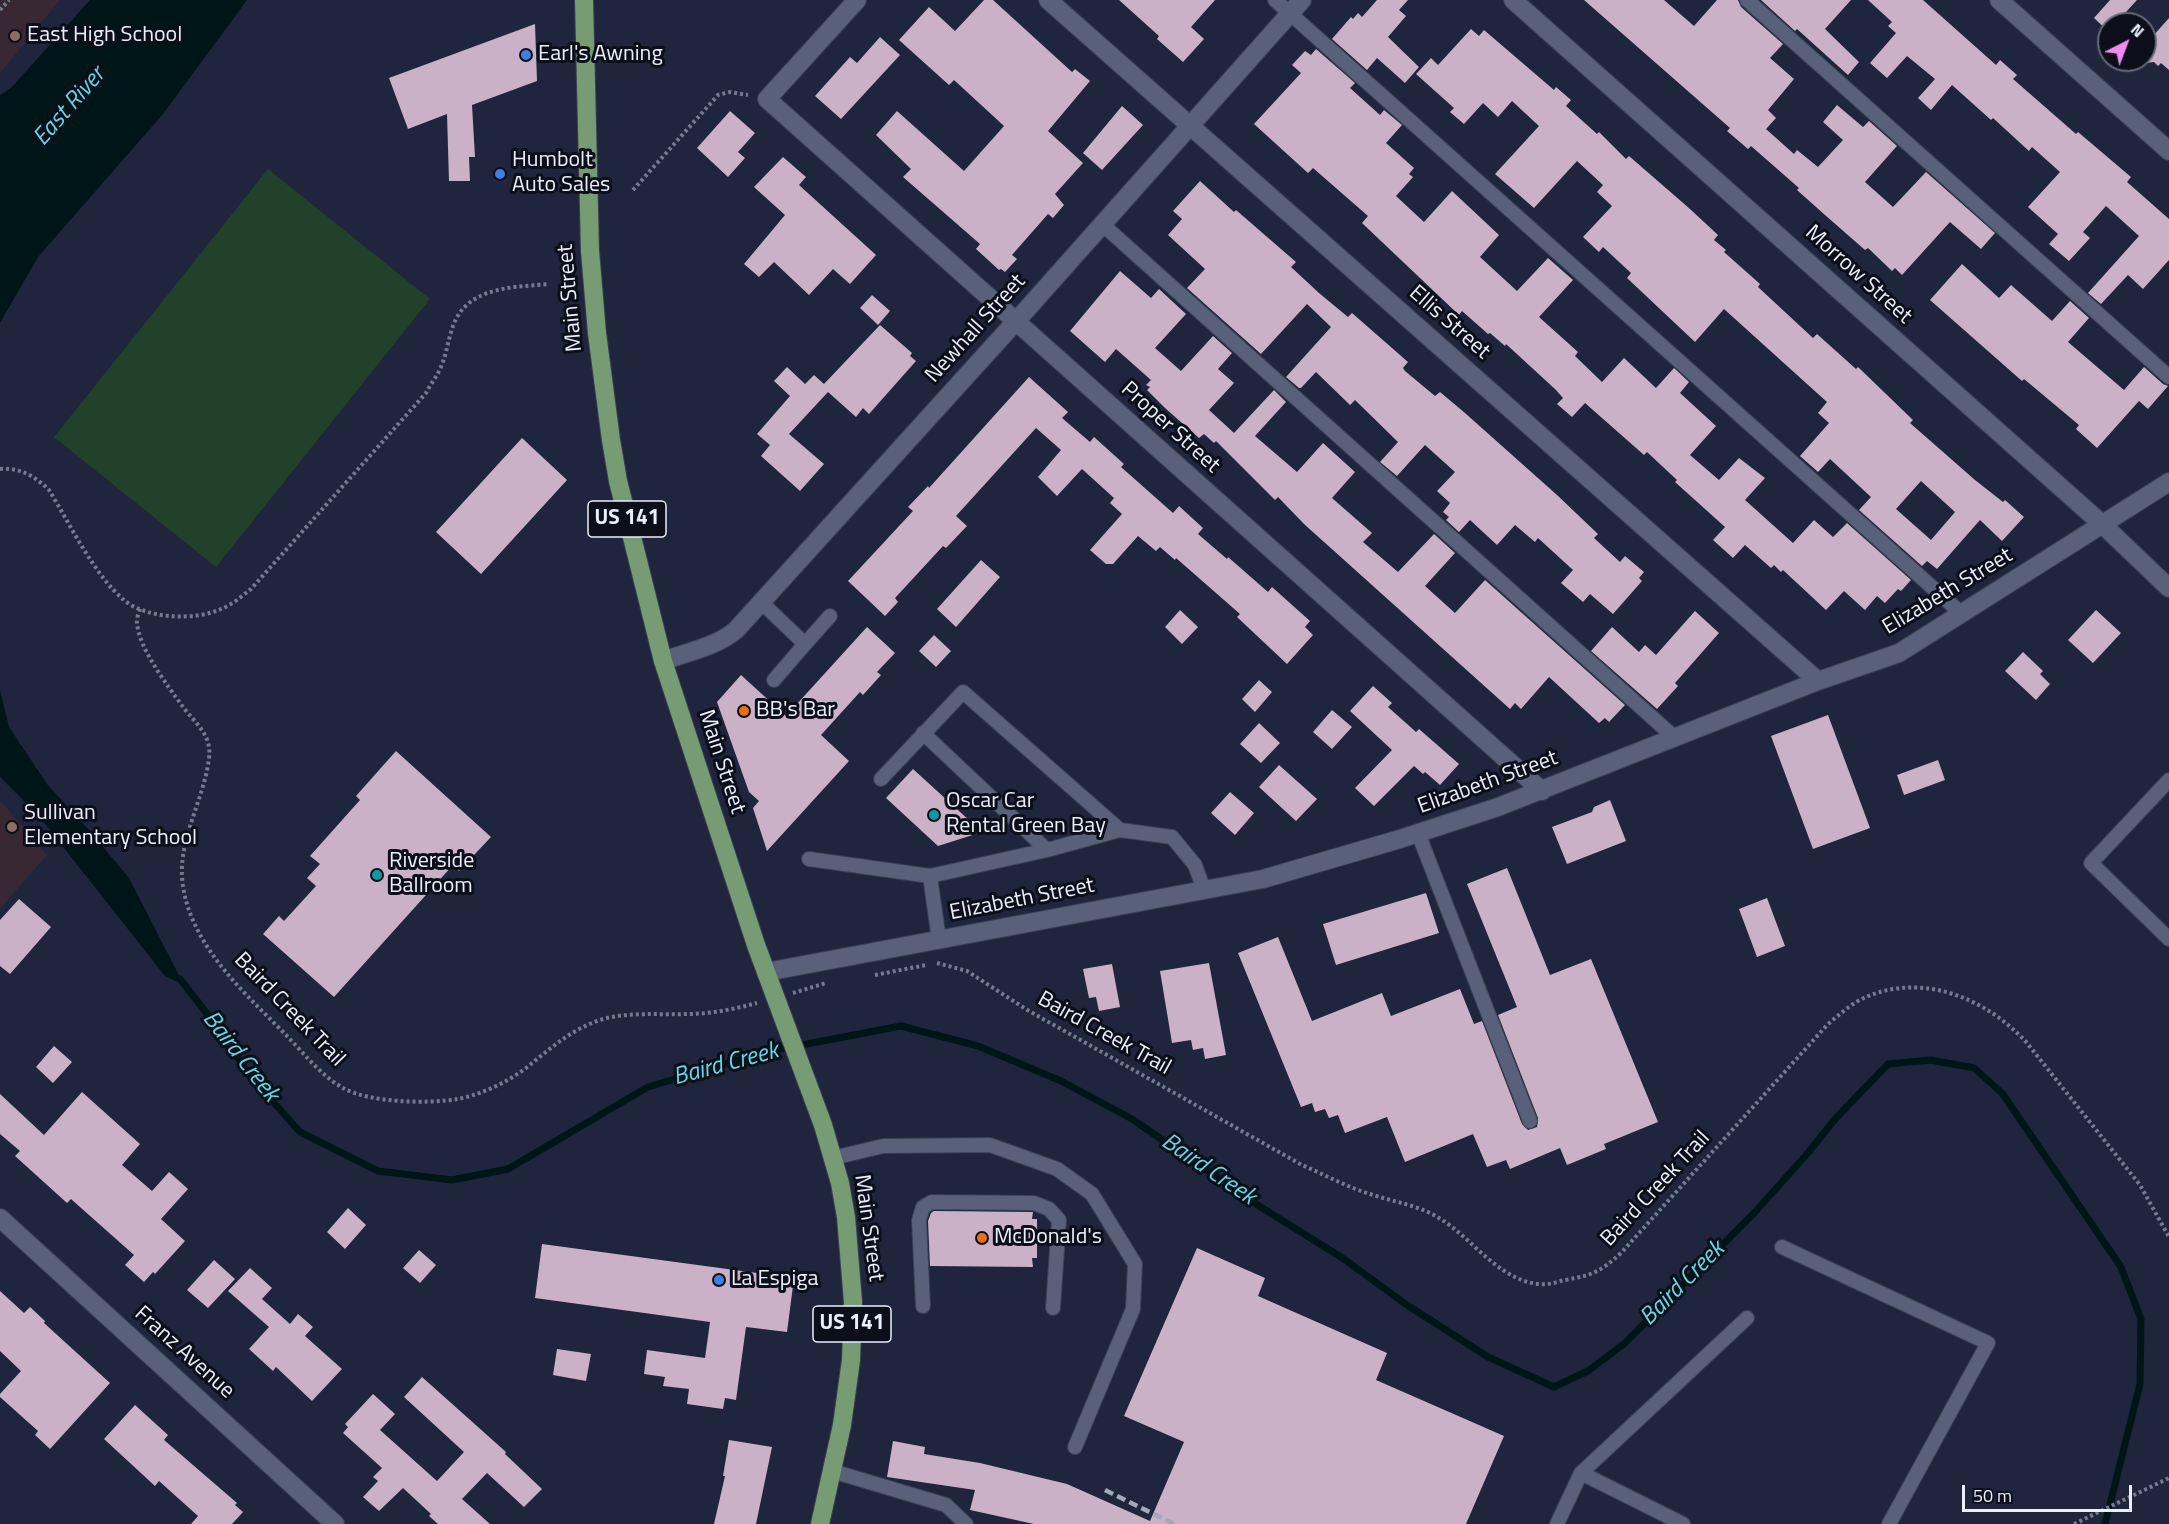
<!DOCTYPE html>
<style>
body{margin:0}
#map{position:relative;width:2169px;height:1524px;overflow:hidden;background:#1f253c;font-family:"Titillium Web",sans-serif}
canvas{display:block}
.north{position:absolute;left:2097px;top:12px;width:60px;height:60px;box-sizing:border-box;background:#0c0f19;border:2px solid #656975;border-radius:50%;rotate:42deg;font-size:16px;font-weight:700;line-height:24px;text-align:center;color:#eaeffe}
.north::after{content:'';display:block;margin:auto;width:21px;height:27px;background:#f18af4;clip-path:polygon(50% 0,100% 100%,50% 72%,0 100%)}
.scale{position:absolute;left:1962px;top:1485px;width:170px;height:27px;box-sizing:border-box;border:3px solid #eaeffe;border-top:0;padding-left:8px;font-size:18px;line-height:21px;white-space:nowrap;color:#eaeffe;-webkit-text-stroke:4px #0c0f19;paint-order:stroke}
</style>
<div id="map">
<canvas width="2169" height="1524"></canvas>
<div class="north">N</div>
<div class="scale">50 m</div>
</div>
<script>
const ctx = document.querySelector('canvas').getContext('2d');
ctx.lineJoin = 'round';
function paint(path, color) { ctx.fillStyle = color; ctx.fill(path, 'evenodd'); }
function strokePath(path, color, width, dash) { ctx.strokeStyle = color; ctx.lineWidth = width; ctx.lineCap = dash ? 'butt' : 'round'; ctx.setLineDash(dash || []); ctx.stroke(path); }
function drawText(font, color, halo, rows, align = 'center') {
  ctx.font = font + ' "Titillium Web",sans-serif'; ctx.lineWidth = 6; ctx.setLineDash([]); ctx.textBaseline = 'middle'; ctx.strokeStyle = halo; ctx.fillStyle = color; for (const [text, x, y, turn = 0] of rows) {
    ctx.save(); ctx.translate(x, y); ctx.rotate((+turn || 0) * Math.PI / 180); ctx.textAlign = isNaN(turn) ? turn : align; if (halo) ctx.strokeText(text, 0, 0); ctx.fillText(text, 0, 0); ctx.restore();
  }
}
paint(new Path2D(`
 M0 0H60L0 73Z
 M0 800 47 855 0 909Z`), '#372834');
paint(new Path2D(`
 M268 169 430 299 216 567 54 437Z`), '#22412b');
paint(new Path2D(`
 M90 0H247L163 114 38 257 0 323V95L12 87Z
 M0 690 9 727 47 784 88 829 129 878 184 985 165 976 38 815 0 777Z`), '#001518');
strokePath(new Path2D(`
 M180 979 215 1024 250 1076 300 1132 378 1171 452 1180 508 1169 648 1087 765 1052 901 1026 978 1046 1061 1081 1132 1119 1259 1206 1341 1257 1407 1305 1488 1357 1554 1387 1588 1371 1625 1343 1755 1212 1807 1154 1836 1118 1888 1064 1931 1060 1974 1068 2002 1093 2121 1267 2141 1319 2140 1384 2105 1524`), '#001518', 7);
paint(new Path2D(`
 M984 0H993L1072 72 1075 69 1090 81 1048 131 1083 163 1055 194 1064 205 1053 218 1048 214 1019 247 1012 255 1017 259 1005 272 1001 269 999 270 976 249 980 244 903 177 911 169 876 135 897 111 964 171 1004 126 954 80 949 85 899 40 929 7 955 31Z
 M1119 0H1215L1191 27 1204 39 1183 62 1157 39 1159 36Z
 M1377 0H1408L1399 10 1406 16 1388 37 1419 67 1405 83 1377 58 1367 70 1332 39 1351 17 1353 19 1358 13 1362 17Z
 M1584 0H1664L1694 26 1717 0H1738L1741 7 1783 44 1770 58 1794 79 1768 110 1776 118 1766 129 1794 154 1797 150 1818 167 1843 140 1823 122 1837 105 1863 127 1869 121 1897 146 1865 182 1893 207 1926 172 1995 233 1981 249 1950 222 1902 275 1895 268 1892 271 1868 248 1865 250 1825 215 1797 190 1799 188 1751 146 1748 149 1727 131 1730 128Z
 M1761 0H1851L1825 29 1859 62 1848 75 1797 29 1795 31Z
 M1868 0H1923L1996 65 2000 60 2017 75 2013 79 2076 134 2078 132 2131 177 2127 182 2169 219V260L2143 289 2128 275 2101 304 2088 293 2139 236 2106 206 2083 232 2090 238 2069 261 2049 244 2058 234 2028 207 2060 172 2032 147 2029 151 1993 118 1991 120 1952 85 1931 110 1918 98 1935 79 1907 56 1887 78 1870 63 1896 33 1888 26 1892 22Z
 M2110 0H2137L2115 24H2109L2108 31 2094 18Z
 M2169 18V70L2161 63 2158 66 2154 62 2145 63V45Z
 M535 24 537 81 472 105 475 157H469L470 181H449L447 114 408 129 389 78Z
 M1471 29 1479 36 1484 30 1554 90 1556 87 1571 100 1566 106 1597 134 1599 132 1626 159 1629 156 1690 209 1718 235 1714 240 1726 250 1724 252 1760 284 1758 287 1813 338 1817 334 1856 369 1858 367 1913 420 1910 423 1975 480 2003 502 2005 500 2024 517 2002 541 1980 520 1937 569 1927 561 1922 566 1859 510 1871 497 1830 459 1818 472 1800 456 1829 423 1818 413 1827 402 1724 309 1695 342 1627 278 1631 273 1603 247 1599 252 1583 237 1612 206 1597 192 1603 185 1577 161 1534 208 1495 174 1539 126 1512 101 1498 117 1483 103 1464 124 1450 112 1454 108 1416 74 1431 58 1438 65ZM1921 481 1955 512 1931 540 1896 509Z
 M880 37 900 55 841 119 815 96 850 57 857 63Z
 M1316 49 1355 83 1350 88 1380 115 1384 110 1402 125 1386 143 1414 168 1409 174 1413 177 1396 196 1424 222 1452 191 1499 235 1480 257 1517 291 1548 258 1573 280 1539 317 1578 352 1575 356 1602 382 1624 358 1656 388 1674 368 1689 382 1680 393 1716 426 1690 455 1719 480 1739 458 1765 478 1745 500 1793 543 1814 520 1833 537 1847 523 1911 580 1901 591 1898 589 1885 603 1877 596 1865 610 1844 591 1826 610 1783 570 1781 572 1774 565 1771 568 1745 545 1733 558 1713 540 1725 527 1675 482 1677 480 1647 452 1644 455 1585 403 1572 417 1557 404 1563 398 1556 390 1506 344 1505 346 1490 333 1488 334 1462 311 1459 315 1362 223 1368 216 1313 168 1308 173 1254 124 1301 73 1292 65 1305 51 1311 55Z
 M1122 106 1143 125 1102 170 1083 153Z
 M730 111 755 133 738 152 745 158 728 177 697 148Z
 M783 157 806 177 799 185 876 255 850 284 833 269 809 295 774 262 759 277 744 264 785 215 754 187Z
 M1200 181 1234 212 1236 210 1296 262 1291 267 1319 293 1348 317 1352 313 1408 362 1403 368 1405 371 1435 396 1440 392 1465 413 1557 495 1598 534 1594 538 1620 562 1625 556 1644 572 1639 578 1642 581 1613 614 1590 594 1583 602 1561 583 1573 570 1538 538 1535 542 1515 525 1497 545 1470 520 1459 532 1446 520 1449 517 1443 512 1450 503 1437 491 1455 472 1425 445 1397 476 1380 462 1398 442 1355 400 1350 405 1316 372 1301 388H1299L1286 377 1331 327 1307 304 1261 354 1187 288 1205 269 1168 235 1182 219 1173 211Z
 M1962 264 1999 298 2011 285 2052 321 2070 301 2089 318 2068 342 2124 390 2144 367 2163 384 2168 386 2148 409 2139 401 2097 448 2076 429 2079 425 2024 379 2022 381 1930 300Z
 M1120 271 1151 298 1159 289 1186 314 1155 348 1181 371 1213 336 1232 353 1218 369 1234 383 1209 410 1234 433 1274 390 1286 402 1255 436 1297 472 1323 443 1355 472 1332 498 1372 533 1363 542 1398 572 1434 534 1455 553 1425 586 1455 613 1485 580 1625 705 1609 722 1605 718 1599 723 1549 677 1521 709 1515 703 1510 709 1304 524 1278 497 1275 500 1216 441 1214 443 1204 434 1199 438 1165 408 1147 390 1150 387 1146 385 1151 380 1116 349 1105 362 1070 331Z
 M872 295 890 311 878 325 860 308Z
 M880 325 912 353 910 356 916 361 869 414 863 408 856 417 828 392 789 434 824 464 800 491 761 456 770 445 757 434 790 396 774 381 787 367 805 384 814 375 824 384Z
 M1029 377 1068 412 1062 418 1090 442 1094 437 1124 464 1121 467 1173 513 1179 506 1203 528 1198 534 1227 559 1228 557 1268 592 1272 587 1310 621 1305 627 1313 635 1287 664 1237 617 1240 614 1176 558 1175 560 1160 547 1156 551 1138 536 1113 564H1106L1090 550 1122 514 1110 503 1114 498 1082 469 1057 496 1038 477 1061 450 1036 428 956 516 967 526 946 548 943 546 895 598 898 602 885 616 848 581 913 511 908 507 928 486 929 488Z
 M522 438 567 480 481 574 436 532Z
 M981 560 1000 577 956 627 937 609Z
 M1180 610 1198 627 1182 644 1165 627Z
 M2096 610 2121 633 2093 663 2068 640Z
 M1695 611 1719 633 1675 683 1678 686 1657 709 1591 651 1612 627 1639 652 1645 645 1656 655Z
 M867 627 895 653 877 672 881 675 863 695 860 692 821 735 849 761 767 851 753 808 759 801 749 792 717 702 741 675 786 716Z
 M934 635 951 651 936 667 919 651Z
 M2023 652 2043 671 2040 674 2050 684 2036 700 2005 671Z
 M1259 680 1272 692 1255 712 1242 699Z
 M1373 686 1392 703 1388 707 1416 732 1419 729 1459 764 1440 785 1425 772 1423 774 1414 766 1374 806 1355 788 1392 750 1350 711Z
 M1332 710 1352 727 1332 749 1313 732Z
 M1828 715 1870 828 1813 849 1771 736Z
 M1259 723 1280 743 1261 763 1240 744Z
 M396 751 491 837 459 871 453 865 334 997 263 934 279 916 284 921 316 886 307 878 320 864 310 856 360 800 356 796Z
 M1938 760 1945 780 1904 795 1897 775Z
 M1279 765 1317 799 1296 821 1259 787Z
 M913 769 982 832 938 846 886 798Z
 M1230 792 1254 813 1235 835 1211 813Z
 M1610 800 1626 841 1567 864 1552 827 1592 812 1594 807Z
 M1507 868 1550 975 1591 959 1658 1122 1604 1144 1606 1149 1567 1165 1560 1148 1510 1169 1506 1160 1487 1167 1473 1134 1405 1162 1387 1117 1345 1133 1338 1115 1329 1118 1325 1109 1315 1112 1312 1103 1301 1107 1238 953 1278 937 1312 1021 1382 993 1391 1016 1460 989 1474 1024 1482 1021 1522 1124 1528 1130 1537 1127 1538 1118 1498 1015 1517 1007 1467 884Z
 M1426 893 1439 933 1336 965 1323 924Z
 M1767 898 1785 946 1757 957 1739 909Z
 M19 899 51 927 10 974 0 966V920Z
 M1209 963 1226 1055 1205 1059 1203 1048 1193 1050 1191 1040 1172 1043 1160 971Z
 M1112 964 1120 1007 1099 1011 1096 997 1089 998 1083 969Z
 M54 1046 72 1062 53 1083 36 1067Z
 M82 1092 140 1144 122 1165 152 1191 169 1172 188 1189 161 1219 185 1241 155 1274 153 1272 144 1282 125 1265 134 1255 71 1199 67 1203 15 1156 20 1151 0 1134V1094L44 1135Z
 M348 1208 366 1225 345 1249 327 1232Z
 M934 1211 1033 1212 1032 1219H1037V1258H1032L1033 1267 930 1266 928 1221 931 1213Z
 M542 1244 794 1278 787 1332 746 1327 736 1400 725 1398 723 1409 687 1404 689 1389 663 1386 665 1377 644 1374 647 1350 705 1358 710 1322 535 1298Z
 M1197 1248 1265 1278 1258 1296 1387 1353 1376 1380 1504 1436 1466 1524H1034L970 1510 975 1490 887 1477 893 1441 925 1447 924 1454 980 1463 1067 1484 1150 1521 1184 1442 1124 1416Z
 M419 1250 436 1265 420 1283 403 1268Z
 M214 1260 235 1279 208 1308 187 1290Z
 M250 1268 272 1288 262 1299 290 1324 298 1314 313 1327 305 1336 342 1369 312 1401 276 1367 273 1371 249 1349 269 1327 228 1291Z
 M0 1291 24 1313 30 1307 45 1321 44 1323 110 1383 50 1449 35 1435 38 1431 0 1397V1394L21 1371 0 1351Z
 M557 1349 591 1354 586 1381 553 1375Z
 M422 1377 506 1452 505 1454 542 1489 524 1507 487 1473 462 1499 490 1524H438L429 1516 431 1514 403 1488 379 1511 363 1497 378 1481 373 1477 382 1468 343 1433 348 1427 345 1424 373 1394 395 1414 380 1430 437 1481 464 1452 404 1397Z
 M135 1405 168 1435 164 1440 237 1503 235 1505 243 1512 232 1524H191L198 1516 159 1481 155 1486 104 1439Z
 M729 1440 772 1447 756 1524H714L725 1476H723Z`), '#cbb1c7');
const lane = new Path2D(`
 M1275 0 1961 613
 M1747 0 2169 377
 M1102 224 1674 737
 M761 602 805 644 774 680
 M805 644 830 616
 M923 733 1047 850
 M881 779 963 692 1120 830
 M2169 780 2091 863 2169 939
 M1418 833 1530 1121
 M809 859 930 876 1047 850 1120 830 1172 837 1195 865 1204 890
 M930 876 939 940
 M833 1158 883 1146 990 1145 1057 1169 1092 1194 1135 1264 1133 1309 1075 1447
 M1782 1247 1988 1343 1889 1524
 M923 1306 919 1220 923 1207 932 1202 1034 1203 1049 1209 1059 1220 1053 1308
 M832 1471 946 1505 966 1524
 M1557 1524 1581 1473
 M1683 1524 1581 1473 1747 1318`);
const street = new Path2D(`
 M857 0 767 99 1542 791
 M1048 0 1818 681
 M1513 0 2102 524 2169 588
 M1999 0 2169 151
 M663 661C687 652 716 647 736 630L1027 309 1302 0
 M766 972 1263 879 1400 839 1498 807 1818 681 1899 653 2169 482
 M0 1218 335 1524`);
const primary = new Path2D(`
 M584 0 590 251 597 333 611 440 618 481 663 661 756 945 823 1125 840 1183 846 1217 853 1302 851 1360 842 1425 820 1524`);
strokePath(lane, '#3a4052', 16);
strokePath(street, '#3a4052', 20);
strokePath(primary, '#3a4052', 20);
strokePath(new Path2D(`
 M0 10 9 0
 M633 190 718 95 730 92 748 95
 M0 469C20 467 36 477 49 490 70 524 94 575 124 600 146 619 195 621 221 609 232 605 242 596 251 589L426 393C431 383 439 374 442 364 448 349 449 333 456 319 473 286 517 287 549 284
 M140 609C139 613 136 619 137 623 139 649 168 686 183 707 196 724 212 735 209 758 204 801 176 842 183 886 192 948 247 995 288 1037 304 1054 322 1076 343 1088 370 1103 428 1104 458 1099 482 1094 506 1083 526 1068 551 1048 575 1026 607 1018 633 1012 660 1015 687 1014 711 1014 734 1009 757 1003
 M937 963 967 971 1029 1011 1302 1165C1325 1175 1347 1187 1370 1194 1394 1202 1418 1205 1439 1218 1473 1238 1503 1287 1547 1284 1553 1284 1559 1281 1565 1280 1593 1275 1600 1272 1621 1253L1828 1024C1840 1014 1852 1003 1866 997 1924 972 1987 999 2027 1043L2140 1185 2169 1237
 M875 975 926 965
 M793 993 826 983
 M2074 1524 2169 1478`), '#757b8e', 4, [3, 3]);
strokePath(lane, '#58607a', 14);
strokePath(street, '#58607a', 18);
strokePath(primary, '#779b72', 18);
strokePath(new Path2D(`
 M1105 1490 1174 1524`), '#a3a8ba', 4.5, [9, 4.5]);
for (const [x, y, r, color] of [
 [15,36,6,"#8d6e63"],
 [526,55,6,"#3f7fe0"],
 [500,174,6,"#3f7fe0"],
 [744,711,6,"#e8710a"],
 [934,815,6,"#0f9aa8"],
 [12,827,6,"#8d6e63"],
 [377,875,6,"#0f9aa8"],
 [982,1238,6,"#e8710a"],
 [719,1280,6,"#3f7fe0"]
]) { const dot = new Path2D(); dot.arc(x, y, r, 0, 2 * Math.PI); ctx.fillStyle = color; ctx.fill(dot); strokePath(dot, '#0c0f19', 2); }
for (const [x, y, w] of [
 [627,519,78],
 [852,1324,78]
]) { const box = new Path2D(); box.roundRect(x - w / 2, y - 18, w, 36, 4.5); ctx.fillStyle = '#0c0f19'; ctx.fill(box); strokePath(box, '#eaeffe', 1.5); }
drawText('bold 21px', '#eaeffe', null, [
 ["US 141",627,519],
 ["US 141",852,1324]
]);
drawText('22px', '#eaeffe', '#0c0f19', [
 ["East High School",27,36],
 ["Earl's Awning",538,55],
 ["Humbolt",512,161],
 ["Auto Sales",512,186],
 ["BB's Bar",756,711],
 ["Oscar Car",946,802],
 ["Rental Green Bay",946,827],
 ["Sullivan",24,814],
 ["Elementary School",24,839],
 ["Riverside",389,862],
 ["Ballroom",389,887],
 ["McDonald's",994,1238],
 ["La Espiga",731,1280]
], 'left');
drawText('22px', '#eaeffe', '#0c0f19', [
 ["Morrow Street",1858,275,42],
 ["Main Street",571,298,-95],
 ["Ellis Street",1449,323,41],
 ["Newhall Street",976,329,-48],
 ["Proper Street",1170,428,42],
 ["Elizabeth Street",1948,592,-31],
 ["Main Street",721,762,72],
 ["Elizabeth Street",1488,783,-20],
 ["Elizabeth Street",1022,900,-11],
 ["Baird Creek Trail",289,1010,46],
 ["Baird Creek Trail",1104,1034,29],
 ["Baird Creek Trail",1656,1189,-47],
 ["Main Street",868,1228,82],
 ["Franz Avenue",184,1353,42]
]);
drawText('italic 24px', '#64d9e6', '#0c0f19', [
 ["East River",70,107,-49],
 ["Baird Creek",240,1057,52],
 ["Baird Creek",726,1065,-15],
 ["Baird Creek",1208,1170,34],
 ["Baird Creek",1683,1284,-45]
]);
</script>
